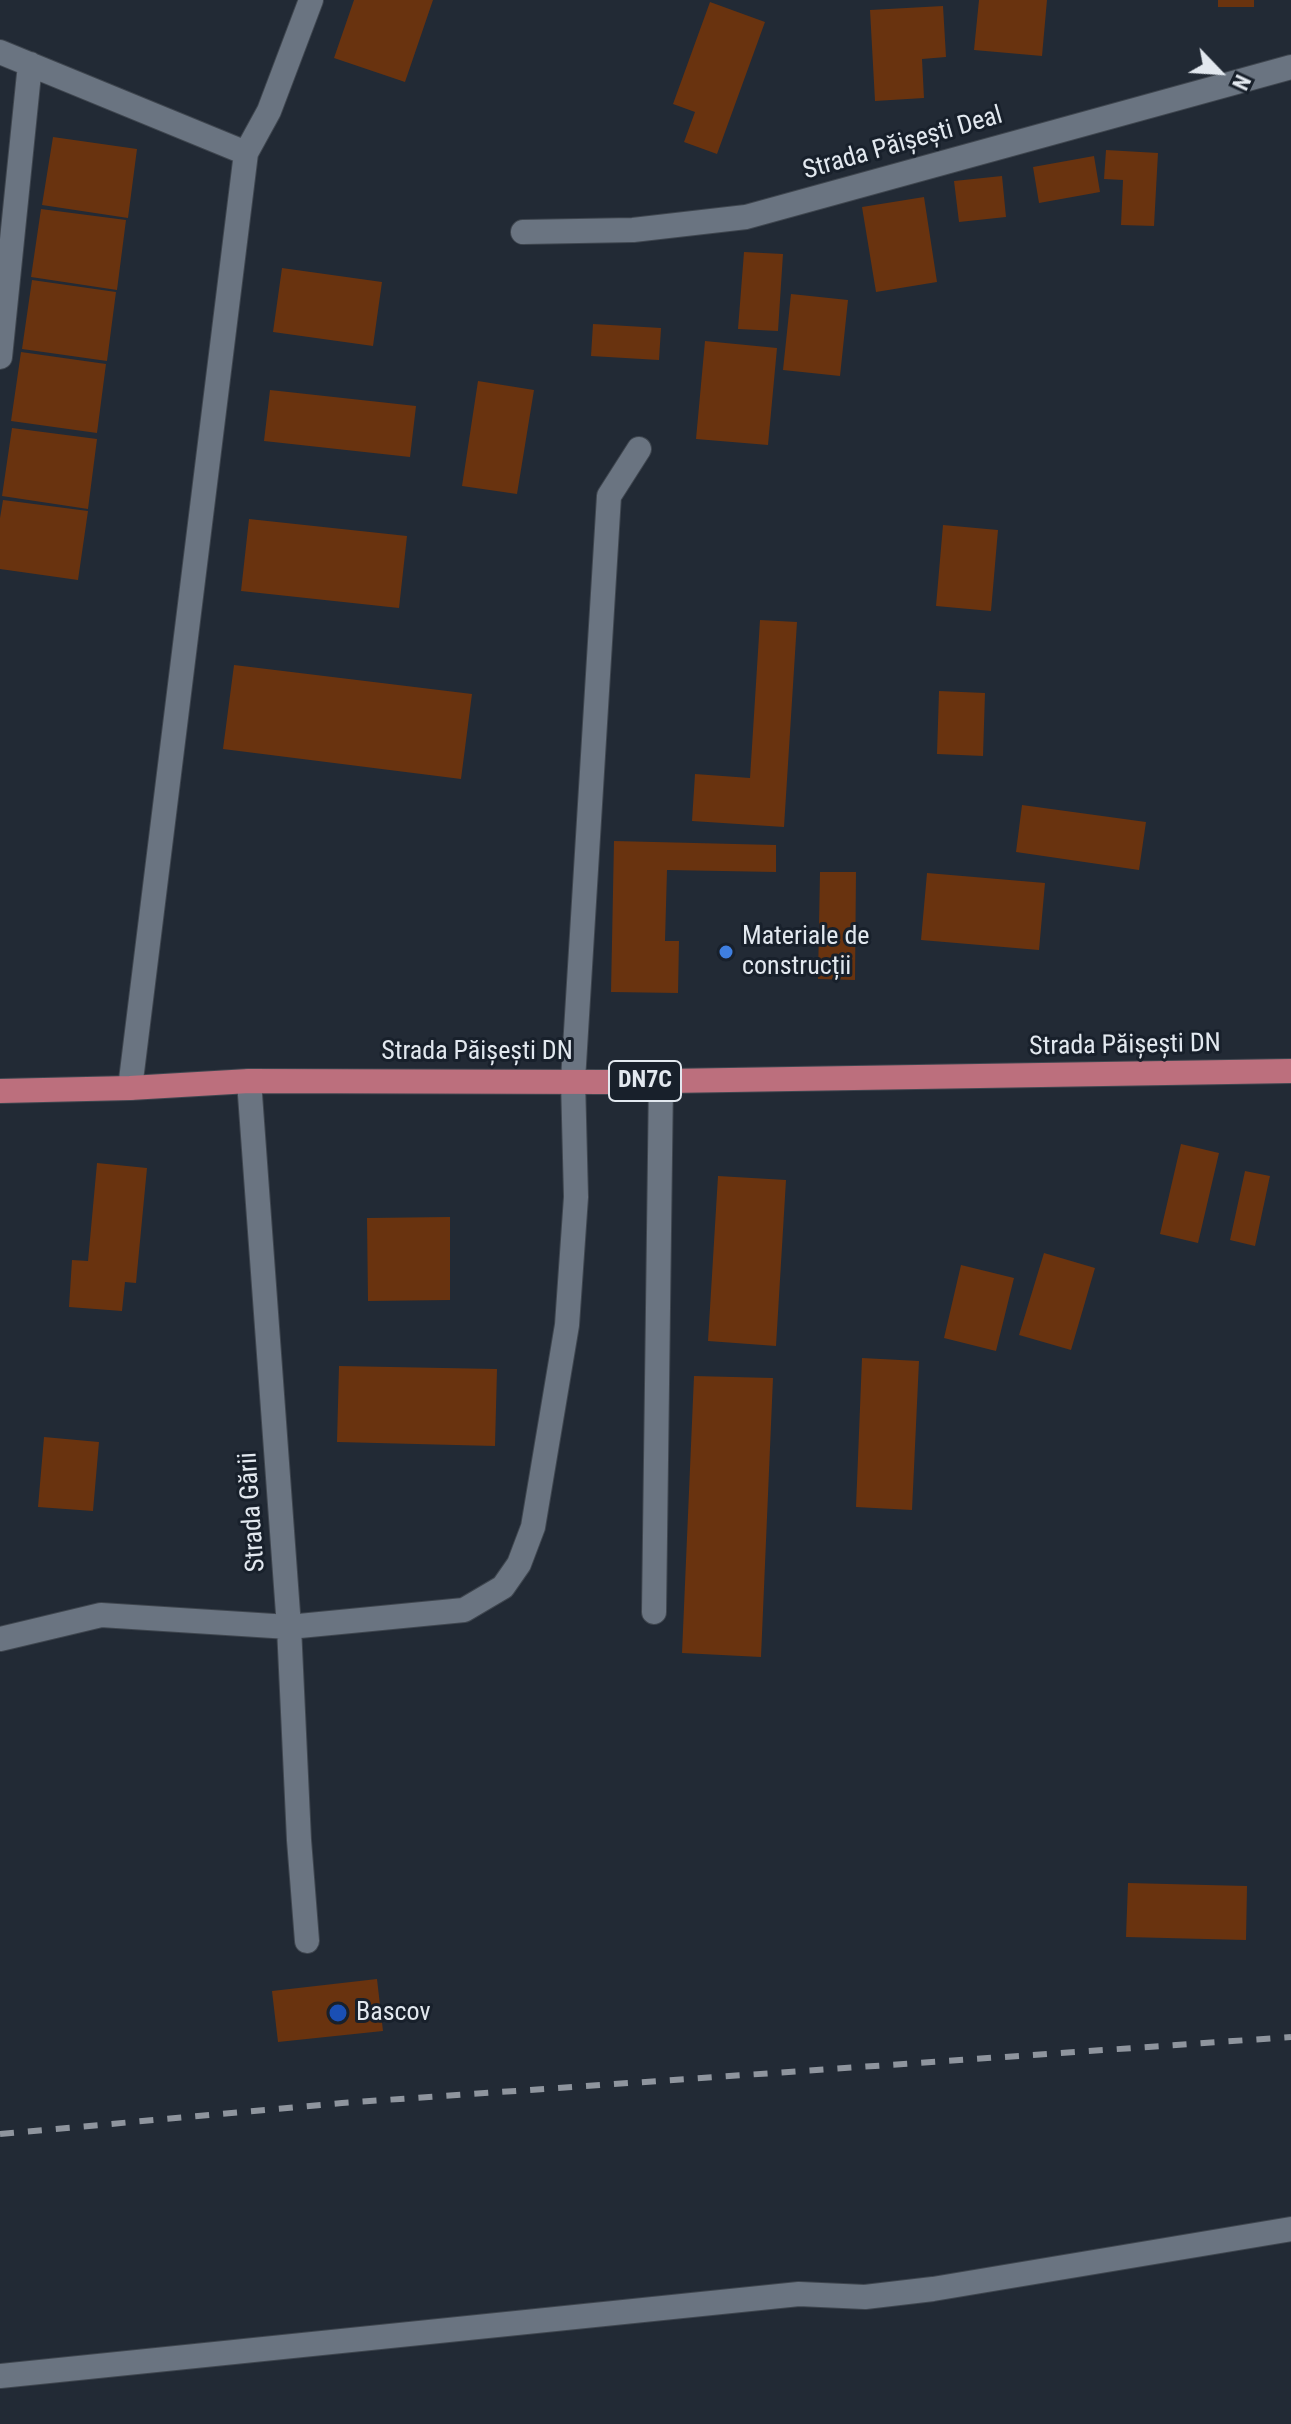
<!DOCTYPE html>
<meta charset="utf-8">
<style>
body{margin:0}
#map{position:relative;width:1291px;height:2424px;overflow:hidden;background:#222a35;font-family:"Roboto Condensed",sans-serif}
canvas{display:block}
.north{position:absolute;left:1179px;top:32px;width:80px;height:80px;-webkit-text-stroke:6px #18202b;paint-order:stroke;rotate:115deg;font-size:22px;font-weight:700;line-height:32px;text-align:center;color:#e2e8ef}
.north::after{content:'';display:block;margin:auto;width:28px;height:36px;background:#e2e8ef;clip-path:polygon(50% 0,100% 100%,50% 72%,0 100%)}
</style>
<div id="map">
<canvas width="1291" height="2424"></canvas>
<div class="north">N</div>
</div>
<script>
const ctx = document.querySelector('canvas').getContext('2d');
ctx.lineJoin = 'round';
function paint(path, color) { ctx.fillStyle = color; ctx.fill(path, 'evenodd'); }
function strokePath(path, color, width, dash) { ctx.strokeStyle = color; ctx.lineWidth = width; ctx.lineCap = dash ? 'butt' : 'round'; ctx.setLineDash(dash || []); ctx.stroke(path); }
function drawText(font, color, halo, rows, align = 'center') {
  ctx.font = font + ' "Roboto Condensed",sans-serif'; ctx.lineWidth = 6; ctx.setLineDash([]); ctx.textBaseline = 'middle'; ctx.strokeStyle = halo; ctx.fillStyle = color; for (const [text, x, y, turn = 0] of rows) {
    ctx.save(); ctx.translate(x, y); ctx.rotate((+turn || 0) * Math.PI / 180); ctx.textAlign = isNaN(turn) ? turn : align; if (halo) ctx.strokeText(text, 0, 0); ctx.fillText(text, 0, 0); ctx.restore();
  }
}
paint(new Path2D(`
 M354 0H433L405 82 334 58Z
 M979 0H1047L1042 56 974 50Z
 M1218 0H1254V7H1218Z
 M710 2 765 22 717 154 684 142 695 112 673 104Z
 M943 6 946 57 922 59 924 98 875 101 870 10Z
 M53 137 137 149 128 218 42 205Z
 M1106 150 1158 153 1154 226 1121 225 1123 180 1104 179Z
 M1094 156 1100 192 1039 203 1033 167Z
 M1002 176 1006 217 959 222 954 181Z
 M924 197 937 282 876 292 862 207Z
 M41 209 126 220 117 290 31 277Z
 M744 252 783 254 778 331 738 329Z
 M282 268 382 282 373 346 273 332Z
 M32 280 116 292 107 361 22 349Z
 M791 294 848 300 840 376 783 370Z
 M593 324 661 328 659 360 591 356Z
 M705 341 777 348 768 445 696 439Z
 M21 352 106 364 97 433 11 421Z
 M478 381 534 390 517 494 462 486Z
 M270 390 416 406 410 457 264 441Z
 M12 428 97 439 88 509 2 496Z
 M3 500 88 511 78 580 0 569V518Z
 M249 519 407 536 399 608 241 591Z
 M943 525 998 530 991 611 936 606Z
 M760 620 797 622 784 827 692 821 695 774 750 778Z
 M234 665 472 694 461 779 223 749Z
 M939 691 985 693 983 756 937 754Z
 M1022 805 1146 822 1139 870 1016 852Z
 M614 841 776 845V872L667 870 665 941H679L678 993 611 992Z
 M820 872H856L855 980 818 979Z
 M927 873 1045 883 1039 950 921 940Z
 M1181 1144 1219 1153 1198 1243 1160 1234Z
 M97 1163 147 1168 136 1283 125 1282 122 1311 69 1307 72 1260 88 1261Z
 M1245 1171 1270 1176 1255 1246 1230 1240Z
 M718 1176 786 1180 776 1346 708 1341Z
 M450 1217V1300L368 1301 367 1218Z
 M1044 1253 1095 1268 1071 1350 1019 1335Z
 M961 1265 1014 1278 996 1351 944 1338Z
 M862 1358 919 1361 912 1510 856 1507Z
 M339 1366 497 1369 495 1446 337 1442Z
 M694 1376 773 1378 761 1657 682 1653Z
 M44 1437 99 1442 93 1511 38 1507Z
 M1128 1883 1247 1886 1246 1940 1126 1937Z
 M377 1979 383 2031 278 2042 272 1991Z`), '#69330f');
const minor = new Path2D(`
 M0 52 246 153
 M523 232 633 230 746 217 1291 67
 M0 357 30 64
 M249 1081 289 1627 299 1840 307 1941
 M130 1088 246 153 269 111 311 0
 M654 1612 661 1080
 M0 1639 101 1615 289 1627 464 1610 503 1587 519 1564 533 1527 567 1325 576 1197 573 1080 609 496 639 449
 M0 2376 799 2294 865 2297 933 2289 1291 2229`);
const major = new Path2D(`
 M0 1091 130 1088 249 1081 605 1082 1291 1071`);
strokePath(minor, '#3f464f', 26);
strokePath(major, '#3f464f', 26);
strokePath(minor, '#6a7481', 24);
strokePath(major, '#bc6f7d', 24);
strokePath(new Path2D(`
 M0 2134 342 2103 1291 2037`), '#8f959e', 6, [14, 14]);
for (const [x, y, r, color] of [
 [726,952,8,"#3f7fe0"],
 [338,2013,10,"#1a4fb4"]
]) { const dot = new Path2D(); dot.arc(x, y, r, 0, 2 * Math.PI); ctx.fillStyle = color; ctx.fill(dot); strokePath(dot, '#18202b', 3); }
for (const [x, y, w] of [
 [645,1081,72]
]) { const box = new Path2D(); box.roundRect(x - w / 2, y - 20, w, 40, 6); ctx.fillStyle = '#18202b'; ctx.fill(box); strokePath(box, '#e2e8ef', 2); }
drawText('bold 24px', '#e2e8ef', null, [
 ["DN7C",645,1081]
]);
drawText('26px', '#e2e8ef', '#18202b', [
 ["Strada Păișești Deal",903,144,-16],
 ["Strada Păișești DN",1125,1046,-1],
 ["Strada Păișești DN",477,1052],
 ["Strada Gării",253,1512,-94]
]);
drawText('26px', '#e2e8ef', '#18202b', [
 ["Materiale de",742,937],
 ["construcții",742,967],
 ["Bascov",356,2013]
], 'left');
</script>
